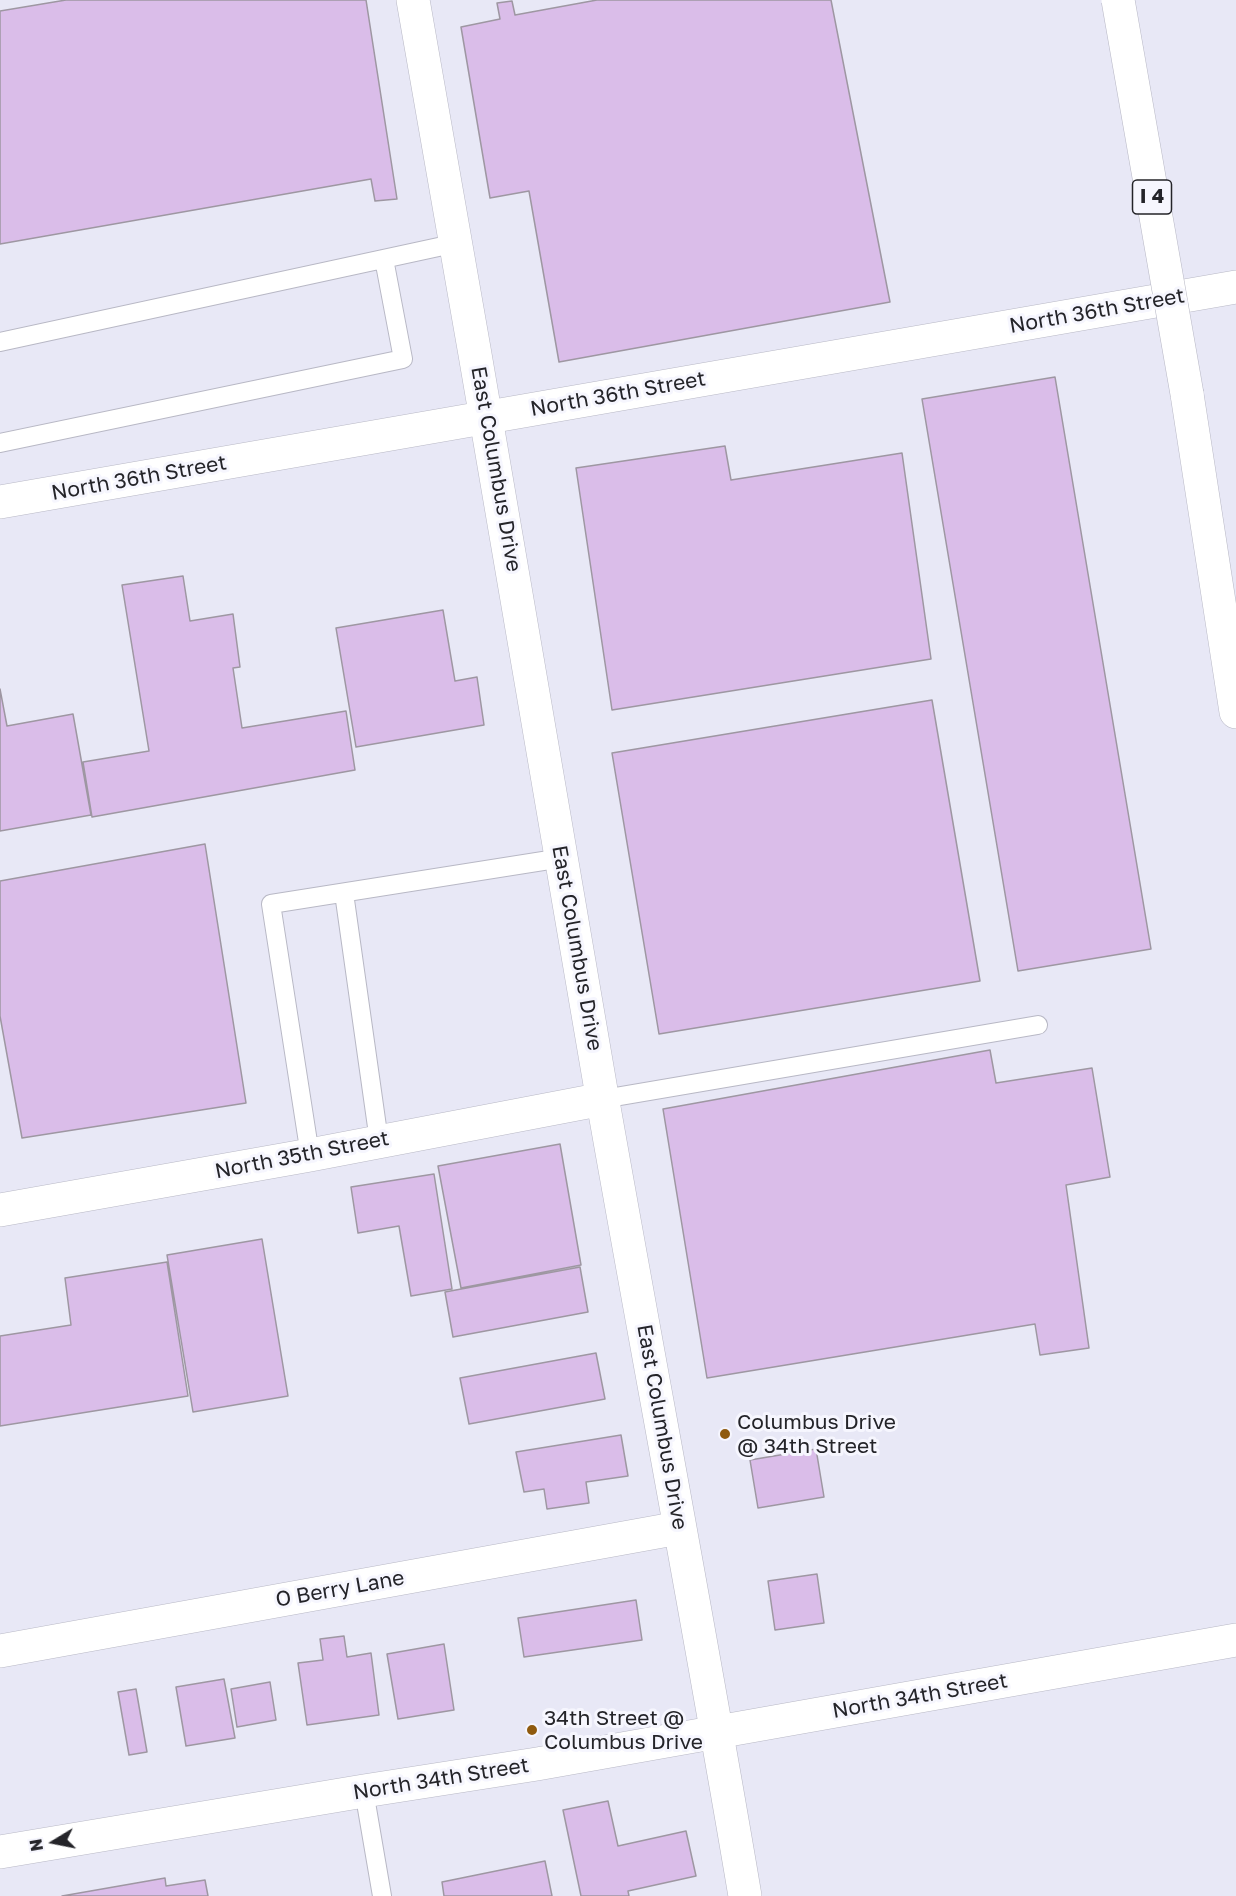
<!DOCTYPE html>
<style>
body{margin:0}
#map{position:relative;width:1236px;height:1896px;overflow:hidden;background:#e8e8f6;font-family:"Golos Text",sans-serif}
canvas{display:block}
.north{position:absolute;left:24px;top:1812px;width:60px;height:60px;-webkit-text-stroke:4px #f6f6fe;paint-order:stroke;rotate:260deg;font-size:16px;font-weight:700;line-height:24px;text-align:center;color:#242429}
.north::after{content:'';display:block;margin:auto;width:21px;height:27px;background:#242429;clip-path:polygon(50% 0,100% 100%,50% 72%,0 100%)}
</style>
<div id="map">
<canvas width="1236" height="1896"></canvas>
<div class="north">N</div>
</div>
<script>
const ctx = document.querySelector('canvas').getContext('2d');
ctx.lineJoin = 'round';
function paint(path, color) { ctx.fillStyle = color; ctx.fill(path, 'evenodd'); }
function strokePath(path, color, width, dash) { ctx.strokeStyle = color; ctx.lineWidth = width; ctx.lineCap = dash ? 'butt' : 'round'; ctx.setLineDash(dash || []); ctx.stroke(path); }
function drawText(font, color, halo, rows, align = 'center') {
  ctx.font = font + ' "Golos Text",sans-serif'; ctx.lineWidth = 6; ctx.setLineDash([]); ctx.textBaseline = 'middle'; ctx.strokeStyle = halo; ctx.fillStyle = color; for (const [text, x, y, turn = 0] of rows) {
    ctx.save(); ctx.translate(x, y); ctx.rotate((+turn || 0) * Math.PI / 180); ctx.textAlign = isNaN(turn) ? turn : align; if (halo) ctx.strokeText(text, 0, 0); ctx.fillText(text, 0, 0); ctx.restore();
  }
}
const building = new Path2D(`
 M66 0H366L397 199 375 201 371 179 0 244V11Z
 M597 0H831L890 302 559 362 529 191 490 198 461 27 500 19 497 3 512 1 515 15Z
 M1055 377 1151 949 1018 971 922 399Z
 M725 446 731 480 902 453 931 659 612 710 576 468Z
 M183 576 190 621 233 614 240 667 233 668 242 728 346 711 355 770 92 817 83 762 149 751 122 585Z
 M443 610 455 681 477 677 484 725 356 747 336 628Z
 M0 689 7 726 73 714 91 815 0 831Z
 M932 700 980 981 659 1034 612 753Z
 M205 844 246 1103 22 1138 0 1016V881Z
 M990 1050 996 1083 1092 1068 1110 1177 1066 1185 1089 1348 1040 1355 1035 1324 707 1378 663 1109Z
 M560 1144 581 1265 461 1288 438 1166Z
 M434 1174 452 1289 411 1296 399 1226 358 1233 351 1187Z
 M262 1239 288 1396 193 1412 167 1255Z
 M167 1262 188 1396 0 1426V1336L71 1325 65 1278Z
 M580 1267 588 1312 453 1337 445 1292Z
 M596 1353 605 1399 469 1424 460 1378Z
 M621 1435 628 1476 586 1482 589 1503 547 1509 544 1489 524 1492 516 1452Z
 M816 1449 824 1497 758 1508 750 1460Z
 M817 1574 824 1623 775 1630 768 1581Z
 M636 1600 642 1640 524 1657 518 1618Z
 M344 1636 347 1657 371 1653 379 1715 307 1725 298 1663 323 1660 320 1639Z
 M444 1644 454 1710 398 1719 387 1654Z
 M224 1679 235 1738 186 1746 176 1687Z
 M270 1682 276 1720 237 1727 231 1689Z
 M136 1689 147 1752 129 1755 118 1692Z
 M608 1801 618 1846 686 1831 696 1876 628 1891 629 1896H581L563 1810Z
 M545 1861 552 1896H444L442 1882Z
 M165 1878 166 1886 205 1880 208 1896H62Z`);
paint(building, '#dabde9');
strokePath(building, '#9e97a2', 1.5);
const service = new Path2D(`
 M0 342 457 243
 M0 443 403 359 384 259
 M344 893 379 1141
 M603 1099 1038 1025
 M310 1155 271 904 562 858
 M364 1791 382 1896`);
const minor = new Path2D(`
 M0 502 1236 287
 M0 1210 310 1155 603 1099
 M0 1651 679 1528`);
const tertiary = new Path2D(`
 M0 1852 364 1791 537 1764 1236 1640`);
const secondary = new Path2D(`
 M413 0C478 365 539 731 602 1096 649 1363 700 1629 745 1896`);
const motorway = new Path2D(`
 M1187 394 1236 712`);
strokePath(service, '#b8b8c5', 20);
strokePath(minor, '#b8b8c5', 34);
strokePath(tertiary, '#b8b8c5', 34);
strokePath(secondary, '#b8b8c5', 34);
strokePath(motorway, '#b8b8c5', 34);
strokePath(service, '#fff', 18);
strokePath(minor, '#fff', 33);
strokePath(tertiary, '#fff', 33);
strokePath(secondary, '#fff', 33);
strokePath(motorway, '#fff', 33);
const motorwayBridge = new Path2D(`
 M1118 0 1187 394`);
strokePath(motorwayBridge, '#b8b8c5', 34, []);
strokePath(motorwayBridge, '#fff', 33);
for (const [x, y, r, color] of [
 [725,1434,6,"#8f5a0e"],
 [532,1730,6,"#8f5a0e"]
]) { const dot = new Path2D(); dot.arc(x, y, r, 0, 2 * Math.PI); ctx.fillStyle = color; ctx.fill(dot); strokePath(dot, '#f6f6fe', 2); }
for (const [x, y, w] of [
 [1152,197,39]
]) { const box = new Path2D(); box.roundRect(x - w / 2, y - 17, w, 34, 4.5); ctx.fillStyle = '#f6f6fe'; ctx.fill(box); strokePath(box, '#242429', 1.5); }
drawText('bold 20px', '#242429', null, [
 ["I 4",1152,197]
]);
drawText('21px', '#242429', '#f6f6fe', [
 ["North 36th Street",1097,311,-10],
 ["North 36th Street",618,394,-10],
 ["East Columbus Drive",496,469,80],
 ["North 36th Street",139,478,-10],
 ["East Columbus Drive",577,948,80],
 ["North 35th Street",302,1155,-11],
 ["East Columbus Drive",662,1427,80],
 ["O Berry Lane",340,1589,-10],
 ["North 34th Street",920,1696,-10],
 ["North 34th Street",441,1779,-9]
]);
drawText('21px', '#242429', '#f6f6fe', [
 ["Columbus Drive",737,1422],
 ["@ 34th Street",737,1446],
 ["34th Street @",544,1718],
 ["Columbus Drive",544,1742]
], 'left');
</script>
